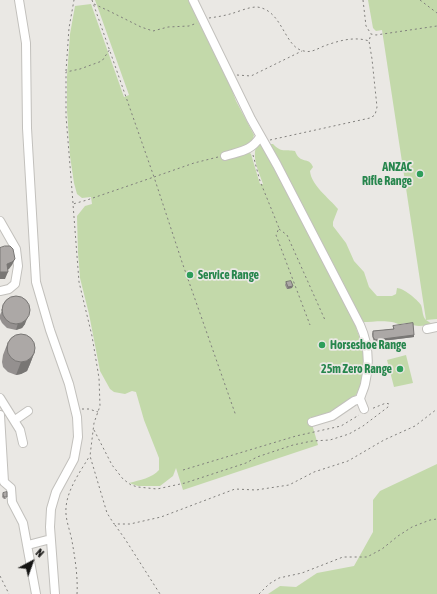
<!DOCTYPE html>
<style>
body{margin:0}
#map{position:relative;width:437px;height:594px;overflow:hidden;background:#eae8e4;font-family:"Asap Condensed",sans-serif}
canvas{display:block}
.north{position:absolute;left:12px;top:542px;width:40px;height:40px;-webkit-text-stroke:3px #eae8e4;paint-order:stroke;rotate:41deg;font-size:11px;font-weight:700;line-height:16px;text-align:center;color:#151413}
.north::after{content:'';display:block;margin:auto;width:14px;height:18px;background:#151413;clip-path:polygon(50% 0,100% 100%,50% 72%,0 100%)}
</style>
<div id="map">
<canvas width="437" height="594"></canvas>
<div class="north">N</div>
</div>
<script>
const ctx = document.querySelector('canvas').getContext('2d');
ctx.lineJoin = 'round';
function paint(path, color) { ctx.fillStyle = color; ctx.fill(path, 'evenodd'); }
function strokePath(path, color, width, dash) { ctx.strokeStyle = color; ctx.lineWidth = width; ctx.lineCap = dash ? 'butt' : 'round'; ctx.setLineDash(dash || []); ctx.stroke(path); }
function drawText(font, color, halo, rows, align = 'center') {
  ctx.font = font + ' "Asap Condensed",sans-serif'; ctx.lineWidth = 3.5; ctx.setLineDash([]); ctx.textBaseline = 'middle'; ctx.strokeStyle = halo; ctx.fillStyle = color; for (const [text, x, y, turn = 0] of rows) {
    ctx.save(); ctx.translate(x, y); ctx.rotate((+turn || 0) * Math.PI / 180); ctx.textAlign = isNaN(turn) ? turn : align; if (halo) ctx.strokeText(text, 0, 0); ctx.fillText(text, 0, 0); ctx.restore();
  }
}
paint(new Path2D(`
 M95 0H190L231 87 236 101 252 131 254 135 249 152 251 154 260 184H263C259 172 252 159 256 147L260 144 264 146 354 319C355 327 359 334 361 343 369 375 365 395 334 413 328 416 320 417 313 419L310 417 318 445 183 490 176 468 173 476 160 486H138L129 483C140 480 152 478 159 470V458L144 420 136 392 132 391 125 394 114 392 110 389 100 371 89 314 80 278 78 253 77 216 85 206 92 204 91 197 82 198 77 194 74 183 70 156 67 110V76L70 34 75 6 91 4 124 97 129 95Z
 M368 0H437V319L426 320 432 324C428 325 423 326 419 326 411 326 407 320 400 325 391 319 374 322 363 322L269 144H273C281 153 285 149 295 151 300 165 309 156 313 167L310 171C311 185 329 198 338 209L333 222V226L346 243 354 261 364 272 369 287 377 296H392L396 294 397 288C403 288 417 299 421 305 423 310 422 316 426 320L382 30 376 31 373 28Z
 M406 355 413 383 394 387 387 360Z
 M437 464V594H268L280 586 296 587 317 573 354 566 373 532V500L380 491Z`), '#c3d9aa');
const minor = new Path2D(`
 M19 0 26 43 27 128 36 282 50 330 69 384 77 417 78 437 74 459 56 492 51 509 50 527 55 594
 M193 0 251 119 277 165 360 325C369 345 370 363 365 384 364 389 361 394 360 399L354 401 332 416 312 422
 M225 156C241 151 251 151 260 137
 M0 221 16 249 18 266 15 284 9 289 0 291
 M427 329 437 327
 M0 398 20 430 23 443
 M360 399 364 409
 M0 415 4 482 11 488 12 502 23 523 36 594
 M15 420 28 411
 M28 545 47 540`);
strokePath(minor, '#c2c0bc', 10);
strokePath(new Path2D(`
 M92 0 154 177 87 200 73 204 79 282 92 336 99 378 100 406 94 423 90 456 107 513 114 524H130L161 517 235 489 256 490 289 485 314 472 348 461 384 440 415 426 437 409
 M363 0 366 26 371 34 376 35 437 26
 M420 0 437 13
 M94 4 109 11 141 27 153 31 168 27 189 26 197 23
 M209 18C216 17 223 16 230 14 238 12 248 7 257 7 283 10 284 48 304 51 311 53 317 49 324 46 338 41 354 36 369 41
 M66 71 69 28 74 0
 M237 75 251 76 302 51
 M270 140 370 118 375 115 377 107 372 59 369 41 371 34
 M253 155 260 181 279 228 276 235 310 325
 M218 157 194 163 154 177 182 262 236 416
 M73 203 66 116V72L80 69 102 61 110 49
 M279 229 287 235 325 320
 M82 409H89L98 412
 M94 430 112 465 123 479 131 485 138 487 157 489 185 483 246 463 257 457 293 445 312 441 330 440 349 434 363 426 388 407 389 404 386 403 371 409
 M183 470 296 436 341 426 359 415
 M115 525 125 539 160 594
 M0 576 9 594
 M77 594C78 577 75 558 72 541 70 530 65 519 66 508 67 490 80 472 89 457
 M259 594 269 584 279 578 302 573 343 557H367L382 549 398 536 412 527 430 520 437 519`), '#807f7c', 1, [2, 3]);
strokePath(minor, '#fff', 8);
paint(new Path2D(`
 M286 282 292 288 287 289 285 285Z
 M3 308 25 324 22 328 16 330 7 328 2 323 0 319V315Z
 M393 326 414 335V337L374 342 373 339 372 334 373 331 393 329Z
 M8 342 35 351 30 364 27 371 21 374 16 375 8 372 3 367 2 362 3 355Z
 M3 493 6 499H4L2 497Z`), '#94908f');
paint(new Path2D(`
 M15 259 12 265 9 269 5 271 7 264Z
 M0 272H8L5 279H0Z
 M293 286 292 288 287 289 288 287Z
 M30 311 25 324 22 328 16 330 18 323Z
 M414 335V337L374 342 375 340Z
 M35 351 30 364 27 371 21 374 16 375 21 362Z`), '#787674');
const building = new Path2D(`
 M5 246H10L13 249 15 259 12 262 7 264 8 272H0V248Z
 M291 281 293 286 288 287 286 282Z
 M2 310a14 14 0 1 1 28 0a14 14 0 1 1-28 0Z
 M413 323 414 335 375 340 373 337V331L394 329 393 326Z
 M7 348a14 14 0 1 1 28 0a14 14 0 1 1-28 0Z
 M7 492V497H4L3 495V493Z`);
paint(building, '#aca8a6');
strokePath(building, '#787674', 1);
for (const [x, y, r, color] of [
 [420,174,4,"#2e9e5b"],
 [190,275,4,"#2e9e5b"],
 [322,345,4,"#2e9e5b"],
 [400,369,4,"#2e9e5b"]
]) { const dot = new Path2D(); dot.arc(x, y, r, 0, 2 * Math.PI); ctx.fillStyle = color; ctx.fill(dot); strokePath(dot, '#eae8e4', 1.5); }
drawText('bold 12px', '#27864d', '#eae8e4', [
 ["ANZAC",412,167],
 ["Rifle Range",412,181],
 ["Service Range",198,275,"left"],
 ["Horseshoe Range",330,345,"left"],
 ["25m Zero Range",392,369]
], 'right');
</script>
